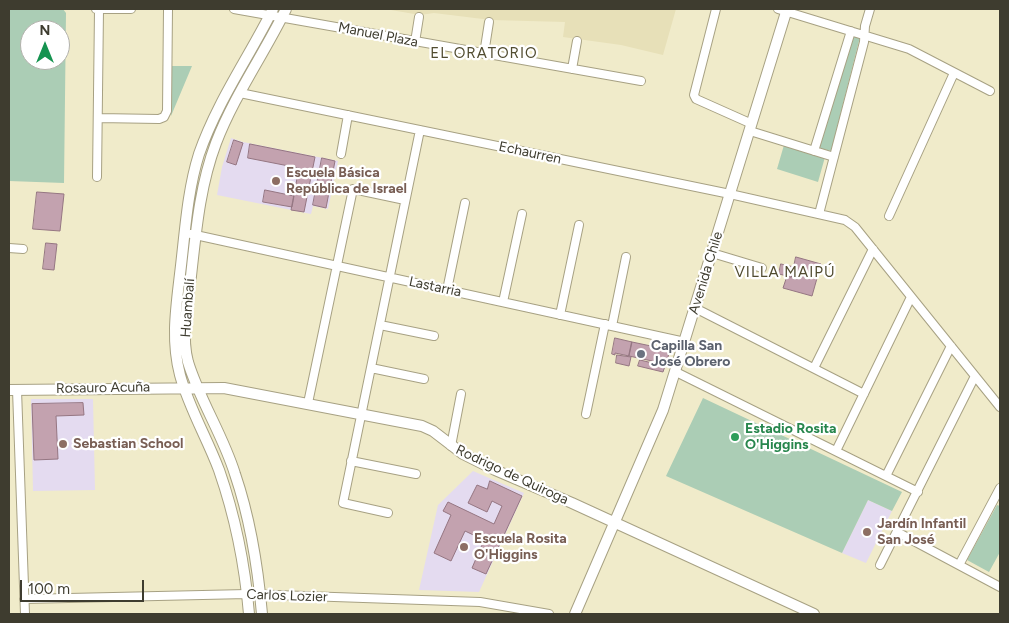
<!DOCTYPE html>
<meta charset="utf-8">
<style>
body{margin:0}
#map{position:relative;width:1009px;height:623px;overflow:hidden;background:#f0ebca;font-family:Figtree,sans-serif}
canvas{display:block}
.frame{position:absolute;inset:0;border:10px solid #3e3c2f;pointer-events:none}
.north{position:absolute;left:20px;top:20px;width:50px;height:50px;box-sizing:border-box;background:#fff;border:1px solid #b2b1ac;border-radius:50%;rotate:0deg;font-size:14px;font-weight:700;line-height:20px;text-align:center;color:#3e3c2f}
.north::after{content:'';display:block;margin:auto;width:18px;height:22px;background:#159350;clip-path:polygon(50% 0,100% 100%,50% 72%,0 100%)}
.scale{position:absolute;left:20px;top:580px;width:124px;height:22px;box-sizing:border-box;border:2px solid #3e3c2f;border-top:0;padding-left:6px;font-size:15px;line-height:18px;white-space:nowrap;color:#3e3c2f;-webkit-text-stroke:4px #fff;paint-order:stroke}
</style>
<div id="map">
<canvas width="1009" height="623"></canvas>
<div class="frame"></div>
<div class="north">N</div>
<div class="scale">100 m</div>
</div>
<script>
const ctx = document.querySelector('canvas').getContext('2d');
ctx.lineJoin = 'round';
function paint(path, color) { ctx.fillStyle = color; ctx.fill(path, 'evenodd'); }
function strokePath(path, color, width, dash) { ctx.strokeStyle = color; ctx.lineWidth = width; ctx.lineCap = dash ? 'butt' : 'round'; ctx.setLineDash(dash || []); ctx.stroke(path); }
function drawText(font, color, halo, rows, align = 'center') {
  ctx.font = font + ' Figtree,sans-serif'; ctx.lineWidth = 4.5; ctx.setLineDash([]); ctx.textBaseline = 'middle'; ctx.strokeStyle = halo; ctx.fillStyle = color; for (const [text, x, y, turn = 0] of rows) {
    ctx.save(); ctx.translate(x, y); ctx.rotate((+turn || 0) * Math.PI / 180); ctx.textAlign = isNaN(turn) ? turn : align; if (halo) ctx.strokeText(text, 0, 0); ctx.fillText(text, 0, 0); ctx.restore();
  }
}
paint(new Path2D(`
 M391 9H676L663 55 621 45 563 37 565 22 491 20 434 13 420 15 391 10Z`), '#e7e0b8');
paint(new Path2D(`
 M231 138 243 142 338 161 328 209 313 206 311 214 217 195 222 167Z
 M31 399H93L95 490 33 491Z
 M473 471 524 493 479 592 419 590 438 505Z
 M868 500 892 511 866 563 842 553Z`), '#e4dbf0');
paint(new Path2D(`
 M9 9H63L66 13 64 183 9 181ZM30 30H60V60H30Z
 M851 34 860 37 831 151 819 148Z
 M172 66H192L171 116Z
 M784 145 825 157 818 182 777 169Z
 M703 398 902 492 892 511 868 500 842 553 666 476Z
 M997 505 1000 506V552L989 572 967 560Z`), '#abcdb5');
const building = new Path2D(`
 M234 140 243 143 236 165 227 162Z
 M250 144 315 157 304 212 291 210 299 168 248 158Z
 M322 158 335 161 326 208 313 205Z
 M265 190 294 196 292 207 263 202Z
 M37 192 64 194 60 231 33 229Z
 M46 243 57 244 54 270 43 269Z
 M796 257 821 264 812 296 783 288 787 276 791 277Z
 M781 264 794 267 791 277 779 274Z
 M615 338 632 342 629 356 615 353V355L612 354Z
 M632 342 670 350 666 364 629 356Z
 M617 355 631 357 629 366 616 363Z
 M640 360 665 366 663 372 638 366Z
 M83 403 84 415 56 416 58 459 34 460 32 404Z
 M490 481 522 496 486 574 472 568 484 540 465 531 451 561 434 553 451 515 443 511 448 502 494 524 502 506 492 501 487 512 468 503 477 485 487 489Z`);
paint(building, '#c3a2af');
strokePath(building, '#957682', 1);
const street = new Path2D(`
 M96 9H131
 M234 9 641 81
 M716 9 694 95 696 99 752 124
 M778 9 909 49 990 91
 M415 42 419 17
 M484 54 489 22
 M572 69 577 41
 M240 93 730 194 845 220 855 227 1000 407
 M98 118 159 119 164 117 167 111 168 9
 M750 131 834 157
 M814 151 851 31
 M341 154 348 115
 M97 177 99 10
 M819 214 864 42 865 26 870 9
 M889 216 954 73
 M191 234 685 342
 M9 248 23 249
 M712 253 762 268
 M447 290 465 203
 M503 302 522 214
 M695 308 864 394
 M560 315 579 225
 M380 325 434 336
 M612 326 626 257
 M371 368 424 379
 M814 368 873 249
 M676 372 918 492
 M17 390 25 614
 M308 403 353 189 405 200
 M586 414 605 324
 M451 446 461 394
 M836 451 911 297
 M351 461 416 474
 M886 476 951 346
 M388 513 343 503 420 130
 M897 532 1000 587
 M880 565 975 376
 M959 565 1000 488
 M24 599 247 594 480 602 549 614`);
const secondary = new Path2D(`
 M9 390 224 388 422 426 433 431 463 454 495 470 572 503 814 614
 M249 614C245 566 235 516 219 470 207 438 189 408 180 375 171 341 176 308 180 274 185 234 187 192 199 154 217 102 249 57 273 9
 M262 614C258 568 250 518 235 474 223 435 200 401 188 362 181 337 187 302 191 276 196 231 200 185 216 143 234 96 264 54 286 9
 M575 614 663 410 787 9`);
strokePath(street, '#a7a183', 10);
strokePath(secondary, '#a7a183', 12);
strokePath(street, '#fff', 8);
strokePath(secondary, '#fff', 10);
for (const [x, y, r, color] of [
 [276,181,5,"#8d6e63"],
 [641,354,5,"#6b7280"],
 [735,437,5,"#2e9e5b"],
 [63,444,5,"#8d6e63"],
 [867,532,5,"#8d6e63"],
 [464,547,5,"#8d6e63"]
]) { const dot = new Path2D(); dot.arc(x, y, r, 0, 2 * Math.PI); ctx.fillStyle = color; ctx.fill(dot); strokePath(dot, '#fff', 2); }
drawText('14px', '#3e3c2f', '#fff', [
 ["Manuel Plaza",378,35,11],
 ["Echaurren",530,153,12],
 ["Avenida Chile",706,273,-73],
 ["Lastarria",435,287,12],
 ["Huambalí",188,308,-86],
 ["Rosauro Acuña",103,388,-1],
 ["Rodrigo de Quiroga",512,475,25],
 ["Carlos Lozier",287,596,2]
]);
drawText('bold 14px', '#785e54', '#fff', [
 ["Escuela Básica",286,173],
 ["República de Israel",286,189],
 ["Sebastian School",73,444],
 ["Jardín Infantil",877,524],
 ["San José",877,540],
 ["Escuela Rosita",474,539],
 ["O'Higgins",474,555]
], 'left');
drawText('bold 14px', '#5b616d', '#fff', [
 ["Capilla San",651,346],
 ["José Obrero",651,362]
], 'left');
drawText('bold 14px', '#27864d', '#fff', [
 ["Estadio Rosita",745,429],
 ["O'Higgins",745,445]
], 'left');
ctx.letterSpacing = '1px';
drawText('15px', '#514c30', '#fff', [
 ["EL ORATORIO",484,54],
 ["VILLA MAIPÚ",785,273]
]);
ctx.letterSpacing = '0px';
</script>
